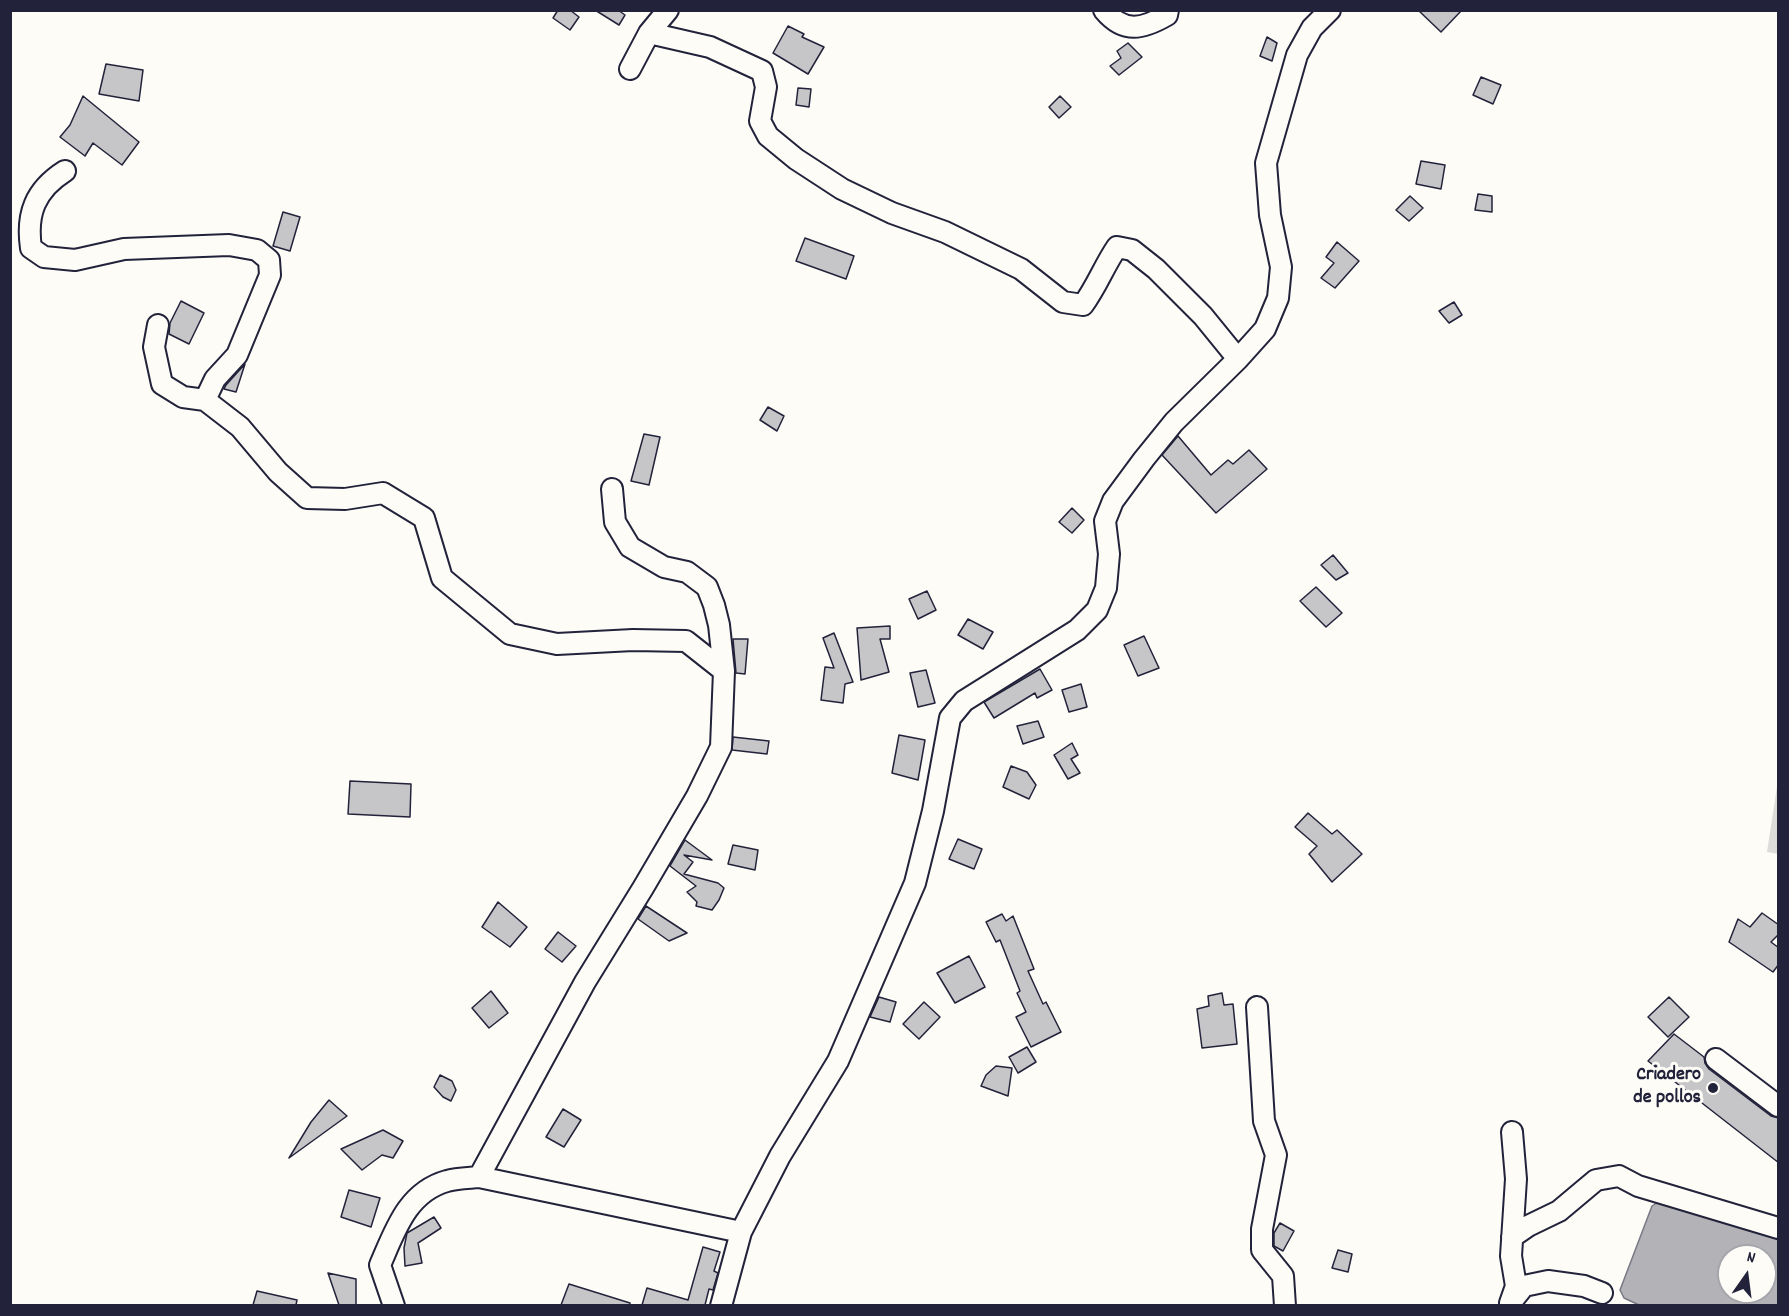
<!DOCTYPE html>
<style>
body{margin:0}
#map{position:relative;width:1789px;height:1316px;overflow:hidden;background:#fdfcf7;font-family:Dekko,sans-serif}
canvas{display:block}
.frame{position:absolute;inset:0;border:12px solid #22223b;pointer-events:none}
.north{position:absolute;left:1717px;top:1244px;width:60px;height:60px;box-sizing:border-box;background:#fdfcf7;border:2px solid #a5a5ac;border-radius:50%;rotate:14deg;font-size:16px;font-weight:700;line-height:24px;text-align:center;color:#22223b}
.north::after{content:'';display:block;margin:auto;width:21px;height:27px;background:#22223b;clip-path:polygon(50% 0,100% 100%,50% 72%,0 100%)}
</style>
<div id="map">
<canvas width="1789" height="1316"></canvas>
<div class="frame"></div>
<div class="north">N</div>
</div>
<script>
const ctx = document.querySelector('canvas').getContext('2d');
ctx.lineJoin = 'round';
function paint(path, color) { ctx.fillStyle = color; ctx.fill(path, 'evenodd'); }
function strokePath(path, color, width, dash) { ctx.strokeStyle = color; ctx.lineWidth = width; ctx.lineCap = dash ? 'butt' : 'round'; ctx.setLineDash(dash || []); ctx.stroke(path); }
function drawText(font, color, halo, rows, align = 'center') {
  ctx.font = font + ' Dekko,sans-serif'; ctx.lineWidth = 6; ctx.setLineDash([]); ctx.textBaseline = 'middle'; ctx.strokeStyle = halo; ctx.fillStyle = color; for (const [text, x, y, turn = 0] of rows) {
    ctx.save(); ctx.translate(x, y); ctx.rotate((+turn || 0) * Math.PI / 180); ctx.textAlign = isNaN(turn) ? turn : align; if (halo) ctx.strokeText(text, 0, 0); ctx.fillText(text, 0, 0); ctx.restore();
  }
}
paint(new Path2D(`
 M1778 780V854L1767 852Z`), '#dddcdb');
const water = new Path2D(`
 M1658 1202 1778 1237V1305H1639L1624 1298 1620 1290 1652 1206ZM1729 1256H1765V1292H1729Z`);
paint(water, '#b2b2b7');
strokePath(water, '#787885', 1.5);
const building = new Path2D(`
 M558 10H570L579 17 570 30 553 18Z
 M595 10H618L625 15 619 25Z
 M1418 10H1462L1441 32Z
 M788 26 804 34 802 37 824 47 808 74 773 53Z
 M1267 37 1277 43 1272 61 1260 56Z
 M1128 43 1142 57 1119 75 1110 66 1121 58 1117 51Z
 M106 64 143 70 139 101 99 94Z
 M1481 77 1501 85 1493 104 1473 95Z
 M798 88 811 89 809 107 796 105Z
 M83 96 139 142 122 165 93 143 85 156 60 137 70 125Z
 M1060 96 1071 107 1059 118 1049 107Z
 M1421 161 1445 165 1441 189 1416 184Z
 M1478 194 1492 196V212L1475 210Z
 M1410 196 1423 208 1409 221 1396 210Z
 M283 212 300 217 290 251 273 246Z
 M805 238 854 256 846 279 796 261Z
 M1337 242 1359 261 1335 288 1321 278 1334 263 1326 257Z
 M181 301 204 313 189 344 169 334 170 323Z
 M1454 302 1462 315 1449 323 1439 311Z
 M245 364 236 392 224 389 226 385Z
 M768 407 784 416 777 431 760 420Z
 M644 434 660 437 649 485 631 481Z
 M1178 436 1211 475 1228 460 1233 464 1249 450 1267 469 1216 513 1162 455Z
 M1072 508 1084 520 1072 533 1059 522Z
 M1333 555 1348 573 1336 580 1321 565Z
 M1316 587 1342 613 1326 627 1300 601Z
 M927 591 936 610 918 619 909 599Z
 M968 619 993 632 983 649 958 635Z
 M890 626V639H880L889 672 861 680 857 628Z
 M834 633 853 682 845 684 843 703 821 700 825 667 834 668 823 638Z
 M1144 636 1159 668 1138 676 1124 645Z
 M733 639H748L745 674 736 673Z
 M1040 669 1052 690 1037 698 1035 693 994 718 984 702Z
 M926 670 935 703 918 707 910 673Z
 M1081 684 1087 707 1069 712 1062 690Z
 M1038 721 1044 737 1023 744 1017 726Z
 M899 735 925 740 918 780 892 773Z
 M733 737 769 741 767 754 732 750Z
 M1072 743 1078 755 1071 759 1080 773 1068 779 1054 755Z
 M1011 766 1027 772 1036 785 1029 799 1003 787Z
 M350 781 411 784 410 817 348 814Z
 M1308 813 1332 834 1337 830 1362 854 1332 882 1309 854 1317 846 1295 827Z
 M958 839 982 849 974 869 949 859Z
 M685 840 712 860 684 855 693 862 684 874 718 883 724 888 719 900 712 910 696 906 697 902 687 892 696 886 670 866Z
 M733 845 758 850 755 870 728 864Z
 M498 902 527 927 510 947 482 927Z
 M646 906 687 933 669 941 638 919Z
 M1762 913 1779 925V934L1771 942 1779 948V964L1773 972 1729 942 1738 919 1750 927Z
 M1002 914 1006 921 1013 916 1034 969 1028 971 1043 1004 1046 1002 1061 1032 1031 1047 1016 1017 1026 1012 1017 993 1020 991 1000 940 996 942 986 922Z
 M558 932 576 946 562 962 545 949Z
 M969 956 985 987 955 1003 937 973Z
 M491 991 508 1013 489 1028 472 1008Z
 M1222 993 1224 1005 1233 1004 1237 1044 1202 1048 1197 1009 1209 1006 1208 996Z
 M879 997 896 1002 890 1022 870 1017Z
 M1669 997 1689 1017 1668 1037 1648 1017Z
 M924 1002 940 1017 919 1039 903 1024Z
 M1674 1034 1704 1057 1705 1063 1709 1069 1771 1116 1779 1118V1163L1648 1061Z
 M1027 1047 1036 1062 1018 1073 1009 1057Z
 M996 1066 1012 1068 1008 1096 981 1086 986 1075Z
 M440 1075 452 1081 456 1090 451 1101 443 1097 434 1087Z
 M329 1100 347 1116 289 1158 311 1122Z
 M563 1109 581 1120 564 1147 546 1137Z
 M383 1130 403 1141 393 1158 382 1155 362 1170 341 1149Z
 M349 1190 380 1198 371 1227 341 1217Z
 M434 1217 441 1228 418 1243 422 1263 405 1266 404 1248 407 1233Z
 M1280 1223 1294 1231 1283 1251 1274 1246V1233Z
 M703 1247 720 1252 714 1271 718 1273 713 1290 709 1289 705 1305H642L647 1288 688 1300Z
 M1338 1250 1352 1254 1348 1272 1332 1268Z
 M328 1273 356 1279V1305H339Z
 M569 1284 630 1303V1305H561Z
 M257 1291 297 1300 296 1305H253Z`);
paint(building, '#c6c6c8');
strokePath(building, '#22223b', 1.5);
const minor = new Path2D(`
 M1104 10C1124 34 1143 29 1167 15L1168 10
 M649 33 710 47 762 71 766 87 760 121 768 136 796 159 842 189 892 213 945 232 1021 269 1063 302 1083 305C1097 286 1104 266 1117 247L1132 250 1156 269 1203 316 1238 359
 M630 69 649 33 668 10
 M65 171C35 190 26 214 31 248L44 257 75 260 124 249 229 245 257 250 269 260 270 275 237 355 215 379 205 400 183 397 162 384 154 347 158 325
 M205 400 240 427 278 472 307 498 345 499 383 493 424 518 442 578 510 634 557 644 633 640 686 641 724 671
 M1257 1007 1264 1121 1276 1155 1262 1229V1250L1283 1276 1285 1306
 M1716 1059 1778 1106
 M479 1177 585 982 643 888 697 796 721 747 724 671 719 625 714 605 707 587 687 572 664 567 630 547 615 522 612 489
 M1512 1237 1528 1226 1559 1211 1596 1180 1619 1176 1638 1186 1778 1228
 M1512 1301 1524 1286 1548 1281 1584 1286 1602 1293
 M1510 1303 1516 1286 1511 1256 1516 1179 1512 1132
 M394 1306 380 1265C395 1231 407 1192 447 1181 457 1178 469 1178 479 1177L741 1232
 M721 1306 741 1232 780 1156 838 1061 915 883 933 811 950 718 964 701 1077 630 1097 610 1106 588 1109 554 1105 521 1113 501 1144 459 1174 422 1238 359 1265 329 1278 298 1281 267 1270 215 1266 163 1297 55 1312 28 1330 10`);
strokePath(minor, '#22223b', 24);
strokePath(minor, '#fdfcf7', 20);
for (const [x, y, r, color] of [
 [1713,1088,6,"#22223b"]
]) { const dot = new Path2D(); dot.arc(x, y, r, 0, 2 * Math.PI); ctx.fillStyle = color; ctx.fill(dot); strokePath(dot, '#fdfcf7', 2); }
drawText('bold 20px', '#22223b', '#fdfcf7', [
 ["Criadero",1701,1076],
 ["de pollos",1701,1099]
], 'right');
</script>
